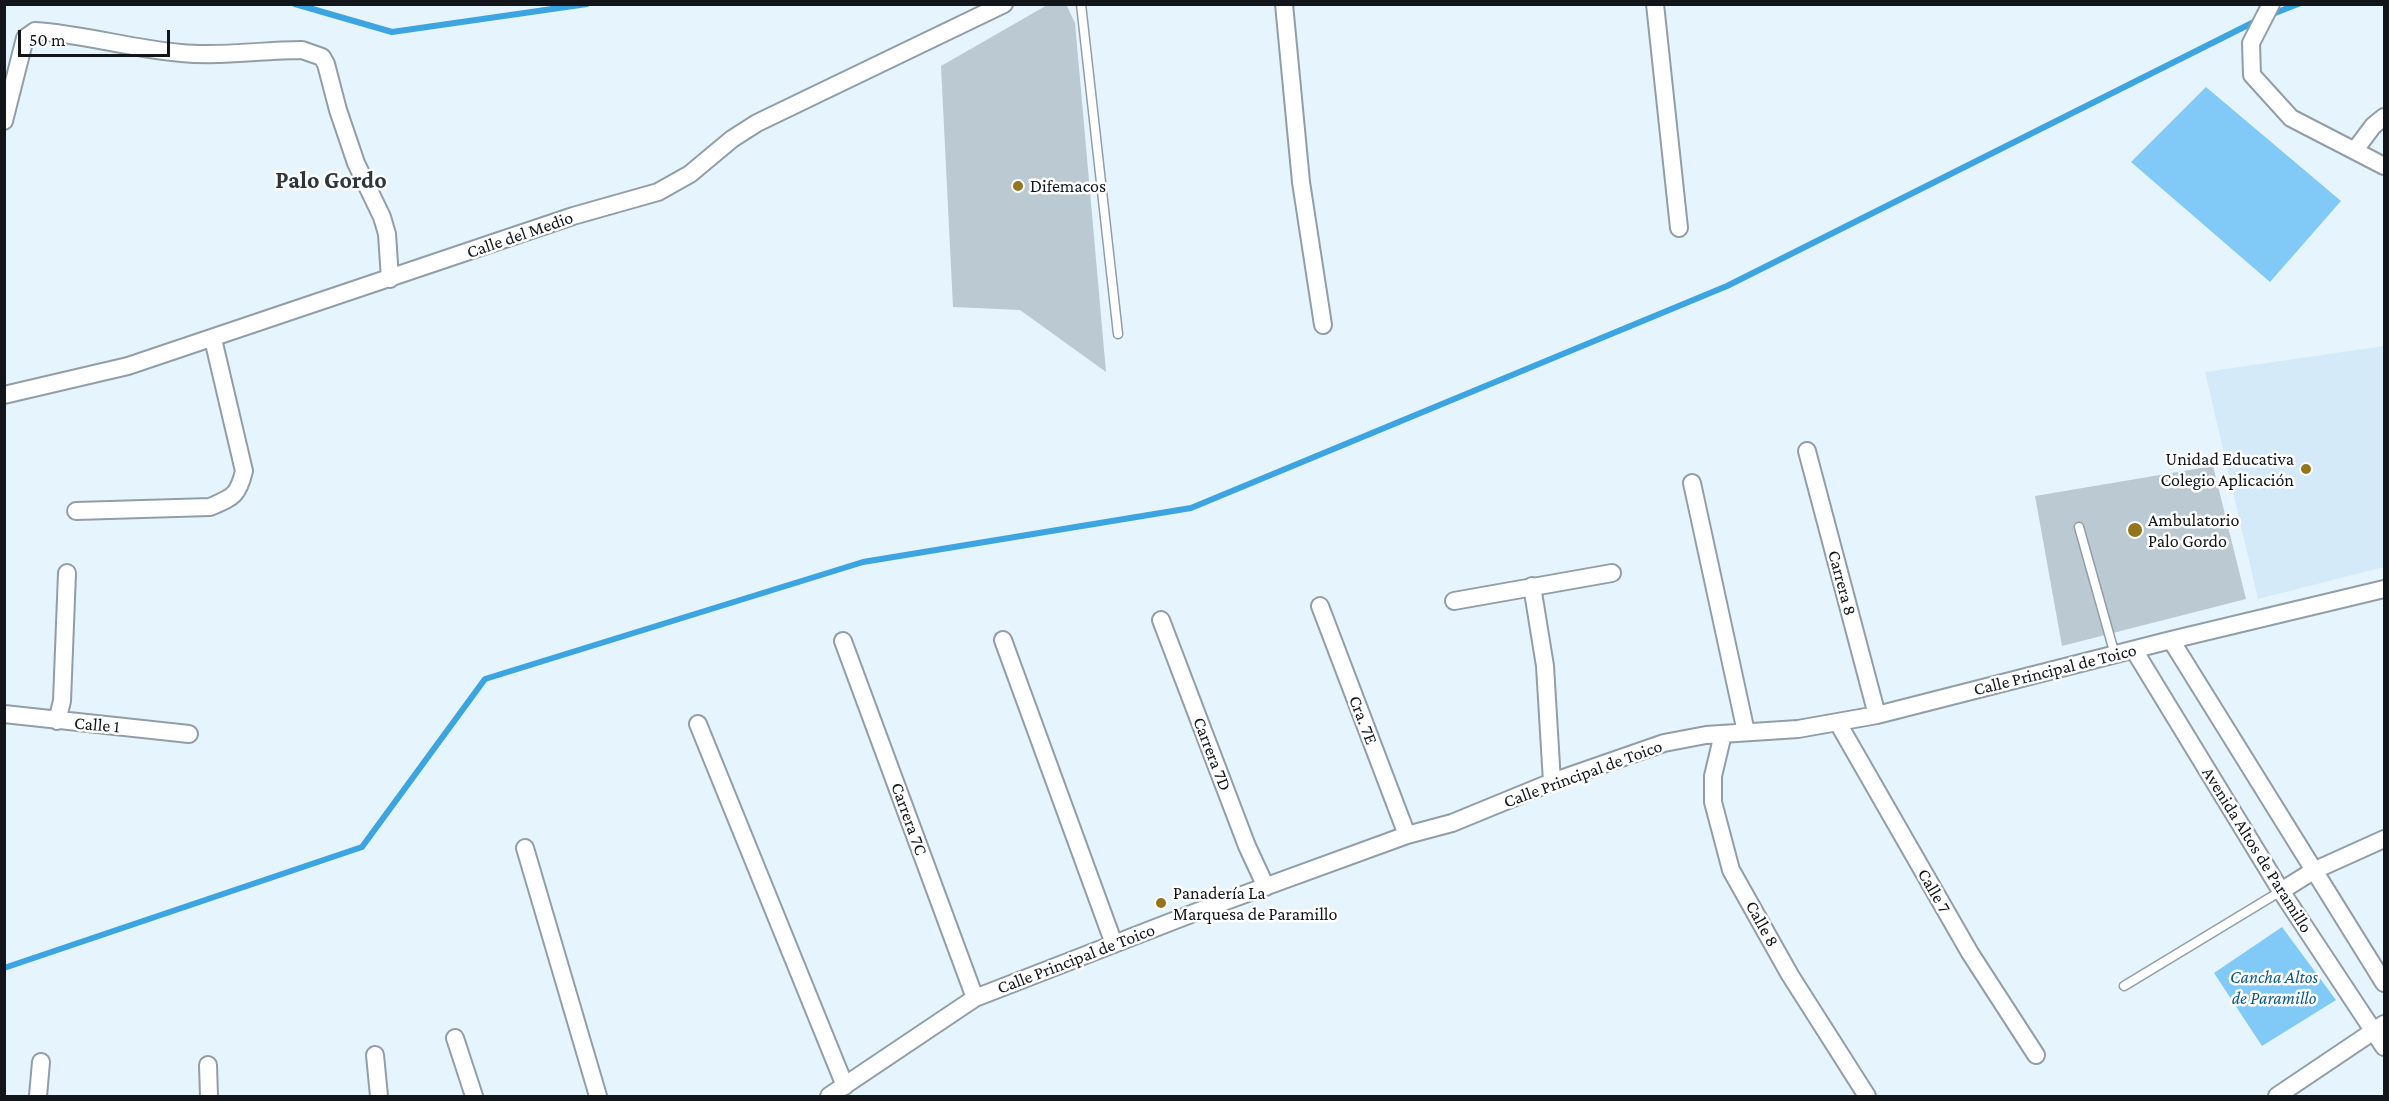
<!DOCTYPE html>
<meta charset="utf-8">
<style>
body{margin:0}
#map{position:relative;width:2389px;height:1101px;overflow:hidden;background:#e6f4fe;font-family:"Crimson Pro",serif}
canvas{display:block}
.frame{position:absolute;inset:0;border:6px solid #12161a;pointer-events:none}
.scale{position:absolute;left:18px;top:30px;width:152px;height:27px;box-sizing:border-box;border:3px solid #12161a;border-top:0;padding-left:8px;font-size:18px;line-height:21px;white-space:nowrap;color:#12161a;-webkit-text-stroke:4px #fff;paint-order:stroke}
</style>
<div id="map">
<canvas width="2389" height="1101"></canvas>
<div class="frame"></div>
<div class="scale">50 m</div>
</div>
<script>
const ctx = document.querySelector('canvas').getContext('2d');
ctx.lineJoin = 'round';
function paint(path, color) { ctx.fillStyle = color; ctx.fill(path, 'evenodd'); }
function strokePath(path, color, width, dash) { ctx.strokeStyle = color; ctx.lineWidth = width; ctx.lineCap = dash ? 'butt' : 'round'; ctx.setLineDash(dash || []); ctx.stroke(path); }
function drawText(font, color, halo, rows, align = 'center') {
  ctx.font = font + ' "Crimson Pro",serif'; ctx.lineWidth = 5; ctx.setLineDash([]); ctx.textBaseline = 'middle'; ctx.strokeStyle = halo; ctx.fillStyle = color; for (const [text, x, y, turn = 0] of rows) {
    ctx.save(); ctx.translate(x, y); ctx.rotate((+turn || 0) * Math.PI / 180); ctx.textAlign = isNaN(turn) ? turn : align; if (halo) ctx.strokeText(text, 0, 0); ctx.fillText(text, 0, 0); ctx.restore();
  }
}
paint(new Path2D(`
 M2384 346V567L2258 599 2205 372Z`), '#d4eaf8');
paint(new Path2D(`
 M2206 87 2341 201 2270 282 2131 162Z
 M2282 927 2336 1000 2262 1046 2214 973Z`), '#81c9f7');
strokePath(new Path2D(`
 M295 4 392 32 587 4
 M2270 15 2298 4
 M4 968 362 847 485 679 863 562 1191 508 1727 286 2258 20`), '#3ca4e0', 6);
paint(new Path2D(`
 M1049 4H1066L1075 23 1106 372 1020 310 953 307 941 66Z
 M2213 466 2246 599 2062 646 2035 496Z`), '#bbc9d3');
const lane = new Path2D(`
 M1081 4 1118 334
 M2079 527 2115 655
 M2124 986 2281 891`);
const street = new Path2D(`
 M1284 4 1301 182 1323 325
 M1655 4 1679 228
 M2271 4 2251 43 2252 75 2291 118 2384 166
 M4 121 25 38 35 31C84 34 132 49 181 53 222 57 262 50 302 50L322 57 326 64 338 110 356 163 382 217 387 234 390 279
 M2355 150 2373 126 2384 117
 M4 395 128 366 573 216 658 192 690 174 732 139 757 123 1004 4
 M1807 451 1877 715
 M1692 483 1746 732
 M76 511 210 507C233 497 238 496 244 471L213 339
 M1532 586 1545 666 1552 782
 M1454 601 1612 573
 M1320 606 1407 835
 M1161 620 1247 846 1266 887
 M1003 640 1114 944
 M2171 640 2384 983
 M843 641 975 998
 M2134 650 2281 891 2384 1047
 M4 714 189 734
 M57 721 62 701 67 573
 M1838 723 1970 953 2036 1055
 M698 724 845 1086
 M1723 734 1713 776V802L1731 870 1790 975 1867 1096
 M525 848 598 1096
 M2281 891 2313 871 2384 839
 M455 1038 474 1096
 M375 1055 379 1096
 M208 1065 209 1096
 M38 1096 41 1062
 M829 1096 975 998 1204 909 1407 835 1452 823 1552 782 1664 743 1706 735 1798 729 1877 715 2171 640 2384 589
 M2277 1096 2384 1024`);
strokePath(lane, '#919ea8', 11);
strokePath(street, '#919ea8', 20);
strokePath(lane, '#fff', 8);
strokePath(street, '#fff', 16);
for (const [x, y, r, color] of [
 [1018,186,6,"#94751c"],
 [2306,469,6,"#94751c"],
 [2135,530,8,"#94751c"],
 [1161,903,6,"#94751c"]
]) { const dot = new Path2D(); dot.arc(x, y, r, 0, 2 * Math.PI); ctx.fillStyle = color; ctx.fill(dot); strokePath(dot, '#fff', 2); }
drawText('18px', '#12161a', '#fff', [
 ["Difemacos",1030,186],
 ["Unidad Educativa",2294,459,"right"],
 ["Colegio Aplicación",2294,480,"right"],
 ["Ambulatorio",2148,520],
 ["Palo Gordo",2148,541],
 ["Panadería La",1173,893],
 ["Marquesa de Paramillo",1173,914]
], 'left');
drawText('18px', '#12161a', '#fff', [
 ["Calle del Medio",520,235,-19],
 ["Carrera 8",1842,583,75],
 ["Calle Principal de Toico",2055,670,-14],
 ["Cra. 7E",1363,720,69],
 ["Calle 1",97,725,5],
 ["Carrera 7D",1212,754,69],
 ["Calle Principal de Toico",1583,774,-20],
 ["Carrera 7C",909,819,70],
 ["Avenida Altos de Paramillo",2257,850,58],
 ["Calle 7",1934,891,60],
 ["Calle 8",1762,924,61],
 ["Calle Principal de Toico",1076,959,-21]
]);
drawText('italic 18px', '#0b5b83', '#fff', [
 ["Cancha Altos",2274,977],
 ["de Paramillo",2274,998]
]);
drawText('bold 24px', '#2b363d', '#fff', [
 ["Palo Gordo",331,181]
]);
</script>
